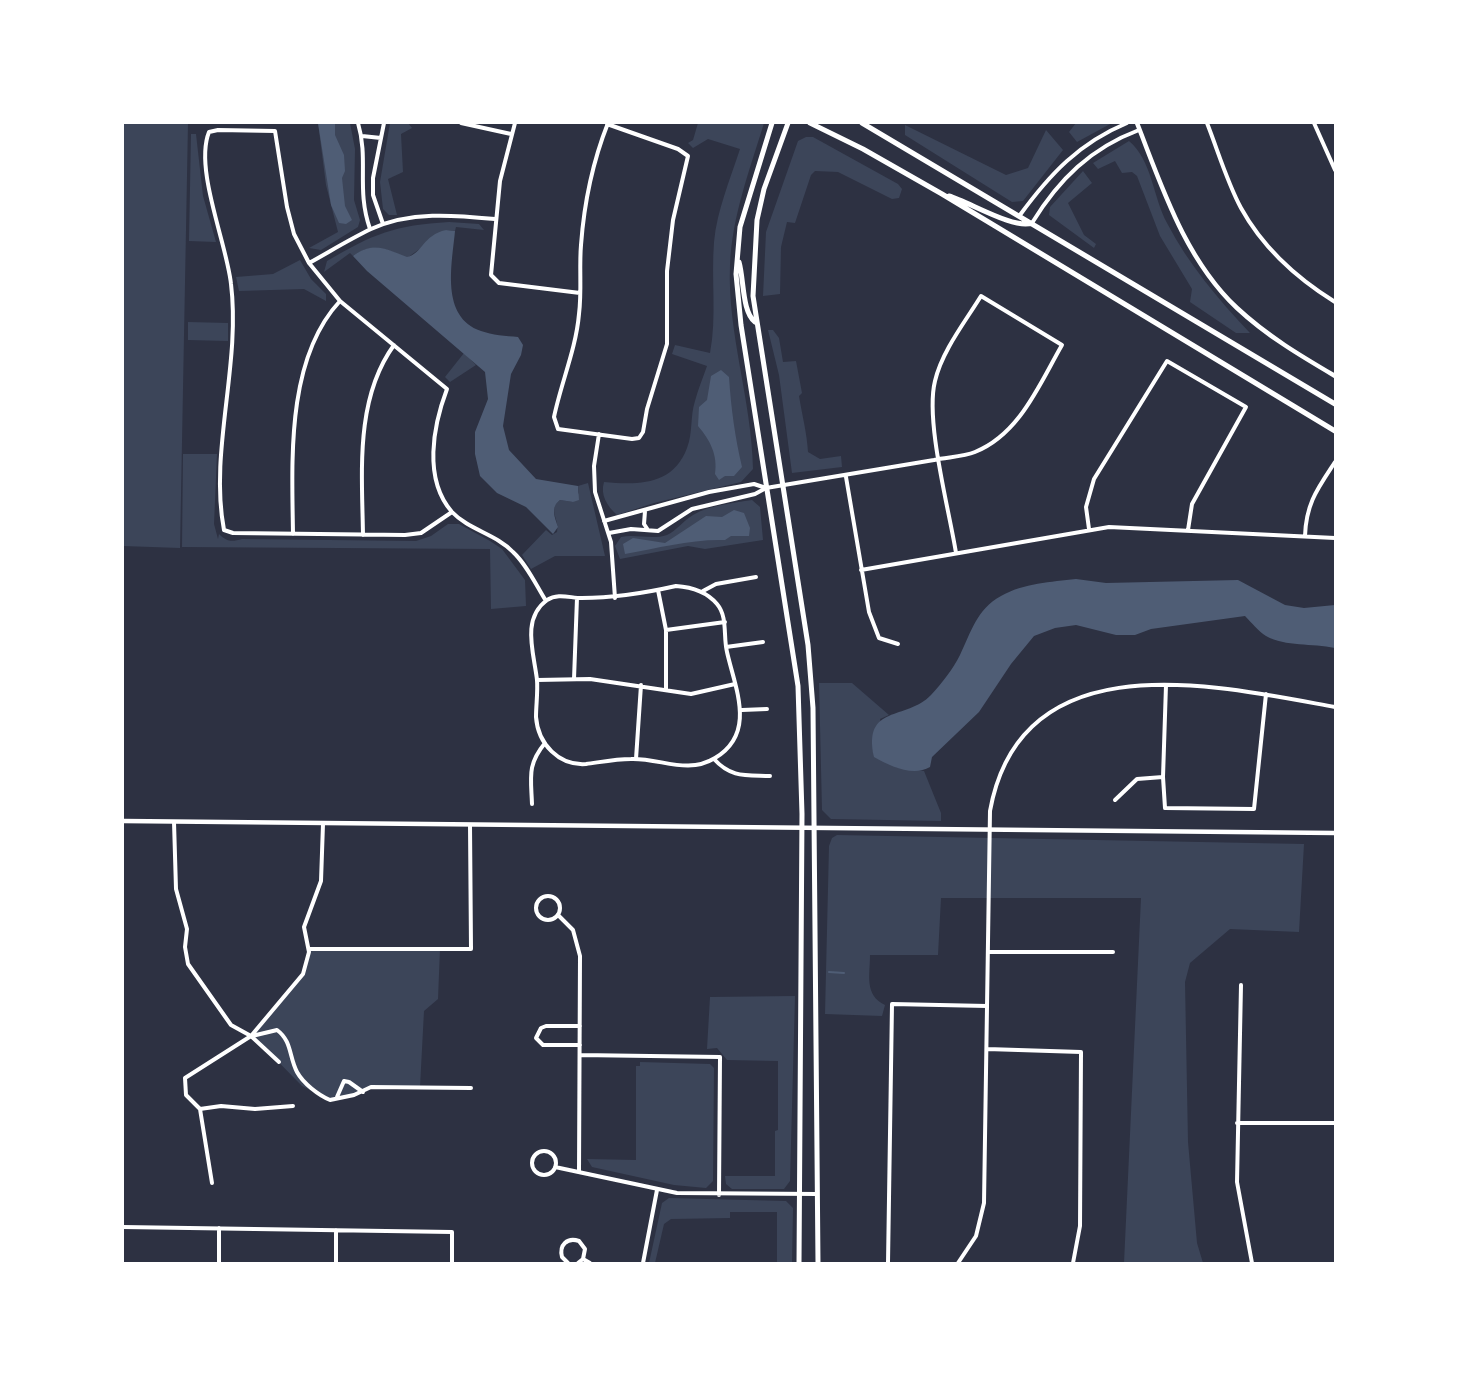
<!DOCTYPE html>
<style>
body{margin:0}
#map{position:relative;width:1458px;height:1386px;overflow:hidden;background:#2d3142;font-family:Montserrat,sans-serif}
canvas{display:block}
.frame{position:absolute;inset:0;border:124px solid #fff;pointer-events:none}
</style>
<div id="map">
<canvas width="1458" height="1386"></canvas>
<div class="frame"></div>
</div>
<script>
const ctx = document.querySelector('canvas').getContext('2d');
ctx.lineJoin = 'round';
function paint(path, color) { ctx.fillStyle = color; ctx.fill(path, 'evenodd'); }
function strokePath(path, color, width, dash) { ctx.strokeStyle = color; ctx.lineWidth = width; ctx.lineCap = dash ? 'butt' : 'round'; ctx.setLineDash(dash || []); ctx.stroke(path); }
paint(new Path2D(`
 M123 123H188L180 548 123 546Z
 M318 123H350L355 149 354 200 360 220 358 227 321 250 309 248 338 232 326 185Z
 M390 123H408L412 128 401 134 403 172 388 179 397 215H389L383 209 380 182Z
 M698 123H764C750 169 732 216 730 265 727 333 752 401 753 469L741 482 654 503 617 515C607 506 600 495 604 482 637 485 673 486 687 448 693 433 690 416 695 401 698 389 703 378 707 366L672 354 675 345 710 353C717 317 711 280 714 242 717 210 730 180 740 149L708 139 693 148 688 143 693 140Z
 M1076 123H1112L1077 142 1069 132Z
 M905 125 1006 175 1028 168 1046 130 1063 150 1023 201 1012 202 905 135Z
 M191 134H196L203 196 216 242 189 241Z
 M806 137H813L898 184 902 189 899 198 892 199 838 172 815 171 811 175 795 223 787 222 781 247 780 294 763 296 766 232 798 141Z
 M1129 141C1152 160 1153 197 1167 223 1189 265 1218 299 1250 333H1236L1190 302 1192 289 1160 236 1137 176 1132 172 1122 173 1115 161 1098 169 1093 163Z
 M1083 171 1092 183 1068 203 1084 235 1096 244 1094 248 1049 215 1050 207Z
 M449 222 479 224 484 230 456 227 455 231 446 230 407 258C386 249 373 241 353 256L350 253 324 272 327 261C373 234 395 225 449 222Z
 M300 260 311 279 326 294V301L304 289 239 291 236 277 273 274Z
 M188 322 228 323V341L188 340Z
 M768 330H773L779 338 783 362 796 361 802 393 799 396C802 415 807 433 808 452L820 459 841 456 842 467 792 473 779 375Z
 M464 353 476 365 450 382 445 377Z
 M183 454H217L214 524 218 539 219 534C227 542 232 542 242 539L416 541 431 536 448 524H459L490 541 502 549 525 580 526 606 491 609 490 549 182 547Z
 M588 483 605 556H555L531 569 522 555 546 530 552 535 557 532C560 519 547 510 560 500L573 502 579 493 578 486Z
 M752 500 760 507 763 540 705 549 688 546 620 559 615 546 621 537C636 534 652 540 667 535 676 531 684 520 693 515 710 505 733 503 752 500Z
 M819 683H852L889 715 880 719 896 767 924 771 941 813V821L831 819 822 810Z
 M837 835 1304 844 1299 932 1230 929 1190 963 1185 982 1188 1142 1197 1243 1203 1263H1124L1141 898H941L938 955H870C870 975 864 995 885 1005L882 1016 825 1014 829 846 832 838Z
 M309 949H440L438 999 424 1011 420 1087H371L354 1095 330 1100 302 1086 251 1034 303 974Z
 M795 996 790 1181 784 1189H732L726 1184 725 1176H775V1131L778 1130V1061L727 1060 717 1048 707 1049 710 997Z
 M640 1062 710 1064 714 1068 713 1181 706 1188 674 1185 592 1167 587 1159 636 1160V1066H640Z
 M669 1198 786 1201 793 1208 792 1263H777V1212H730V1218L671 1219 664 1224 655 1263H649L662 1203Z`), '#3c4559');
paint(new Path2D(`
 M318 123H335V135L344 155 345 171 342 178 345 206 352 220 346 224 339 223 331 205Z
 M446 230 455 231C452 264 440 317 481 331 492 335 506 336 518 337L523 345 521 355 511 374 503 426 509 450 536 479 578 486 579 500 573 502 560 500C550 508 555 517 558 527L553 534 526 507 497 493 480 476 475 454V432L488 399 485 372 367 271 353 256C373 241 386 249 407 257 422 254 423 235 446 230Z
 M721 370 729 377C731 408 735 437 742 467L734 476H725L719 480 715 474C718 455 710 440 698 426L699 407 707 400 711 376Z
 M734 510 744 513 750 528 749 536H731L725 540C691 539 659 548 625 554L623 544 633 538 665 543 706 516 722 517Z
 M1076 579 1106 583 1238 580 1285 605 1304 608 1335 605V648C1312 643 1286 647 1266 636 1258 631 1252 623 1245 616L1151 629 1135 635H1116L1076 625 1055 628 1034 636 1011 664 979 712 932 757 930 767C913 777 890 766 874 757 863 704 906 721 931 695 942 683 953 669 960 655 971 632 977 609 1001 596 1024 583 1051 582 1076 579Z`), '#4f5d75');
strokePath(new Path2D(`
 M829 972 844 973`), '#4f5d75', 2);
strokePath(new Path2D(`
 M358 123C369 160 356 189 370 229
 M461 123 511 134
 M515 123 500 181 491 275 499 283 580 293
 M1207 123C1218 151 1227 182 1241 208 1263 248 1298 279 1335 302
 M1314 123 1335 170
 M607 124 678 149 688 156 673 220 667 271V344L647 409 643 432 639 438 632 439 558 429 554 417C561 383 576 349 579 314 582 291 579 268 581 245 584 204 593 161 608 123
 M362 136 381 138
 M1020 215C1050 174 1079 143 1127 123
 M1032 223C1059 179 1091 148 1139 130
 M383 224 373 195V178L384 123
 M309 263C329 252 350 239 371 229 410 211 454 215 495 219
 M599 434 594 466 595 492 611 542 615 598
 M846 477 869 612 879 638 898 644
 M645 511 644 524 648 530
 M452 512 421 533 405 535 233 533 224 530C209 452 241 365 231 284 227 244 194 169 209 132L218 130 275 131 287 207 294 234 309 263 340 301 447 389C433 426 423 479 452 512 469 530 496 534 513 552 527 565 536 585 546 601
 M604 521 709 492 754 484 766 488
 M1089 529 1086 507 1094 479 1167 361 1246 407 1192 504 1188 530
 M609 533 631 529 658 531 692 509 755 494 766 488 934 460C947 457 963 457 975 452 1020 434 1040 383 1062 345L981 296C965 322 942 351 935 381 925 421 949 509 956 553
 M293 534C292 460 286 359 340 301
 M363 535C362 471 355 399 394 345
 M1305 536C1306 503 1318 488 1335 462
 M861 570 1109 527 1335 538
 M676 586C692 587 706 591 717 604 728 617 723 636 727 652 735 688 757 733 715 758 687 775 661 758 631 759 616 759 601 762 586 764 559 766 538 744 536 717 536 705 538 692 537 680 534 653 521 619 547 600 558 593 570 598 582 598 615 598 645 593 676 586Z
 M658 590 666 630V690
 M703 591 716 584 756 577
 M666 630 725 622
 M726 647 763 642
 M574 679 577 598
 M537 680 590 679 691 694 735 684
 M1166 685 1163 777 1165 808 1254 809 1266 694
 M742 710 767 709
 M636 759 641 685
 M714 759C731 778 746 775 770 776
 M1115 800 1137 779 1163 777
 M532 804C531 777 527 765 545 743
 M174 822 176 889 187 929 185 947 188 964 231 1025 251 1036 279 1062
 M536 908a12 12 0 1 1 24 0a12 12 0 1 1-24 0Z
 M558 915 573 930 580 956 579 1172
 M309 949H471L470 825
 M988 952H1113
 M1241 985 1237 1182 1252 1263
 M252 1036 277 1030C292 1041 289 1057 297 1072 303 1083 318 1095 330 1100L354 1095 371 1087 471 1088
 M580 1045H543L536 1038 541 1028 546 1026H580
 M987 1049 1081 1052 1080 1226 1073 1263
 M580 1055 720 1057 719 1195
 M337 1097 344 1081 349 1082 363 1092
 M200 1109 221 1106 255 1109 293 1106
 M1237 1123H1335
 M532 1163a12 12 0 1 1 24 0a12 12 0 1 1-24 0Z
 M555 1167 677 1193 817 1194
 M212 1183 200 1109 186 1095 185 1078 251 1036 303 974 309 952 304 927 321 881 323 824
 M123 1227 452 1232V1263
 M583 1259 590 1263
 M219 1263V1228
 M336 1263V1230
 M568 1263 562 1257C559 1245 567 1237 579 1241L585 1249 583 1259 578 1263
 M643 1263 657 1190
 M888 1263 892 1004 987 1006
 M958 1263 976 1236 984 1203 990 811C1021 640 1214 685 1335 707`), '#fff', 4);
strokePath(new Path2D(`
 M1137 123C1162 187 1185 259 1237 308 1267 336 1301 356 1335 376
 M123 821 1335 833`), '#fff', 4.5);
strokePath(new Path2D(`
 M772 123 740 227 736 274 741 325 798 686 802 814 799 1263
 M788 123 764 189 757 220 753 296 808 645 813 708 818 1263
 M810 123 863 149 942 194 1335 431
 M862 123 1335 404
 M949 196C969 202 1015 230 1032 223
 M739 262C744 279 742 312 755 322`), '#fff', 5);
</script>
